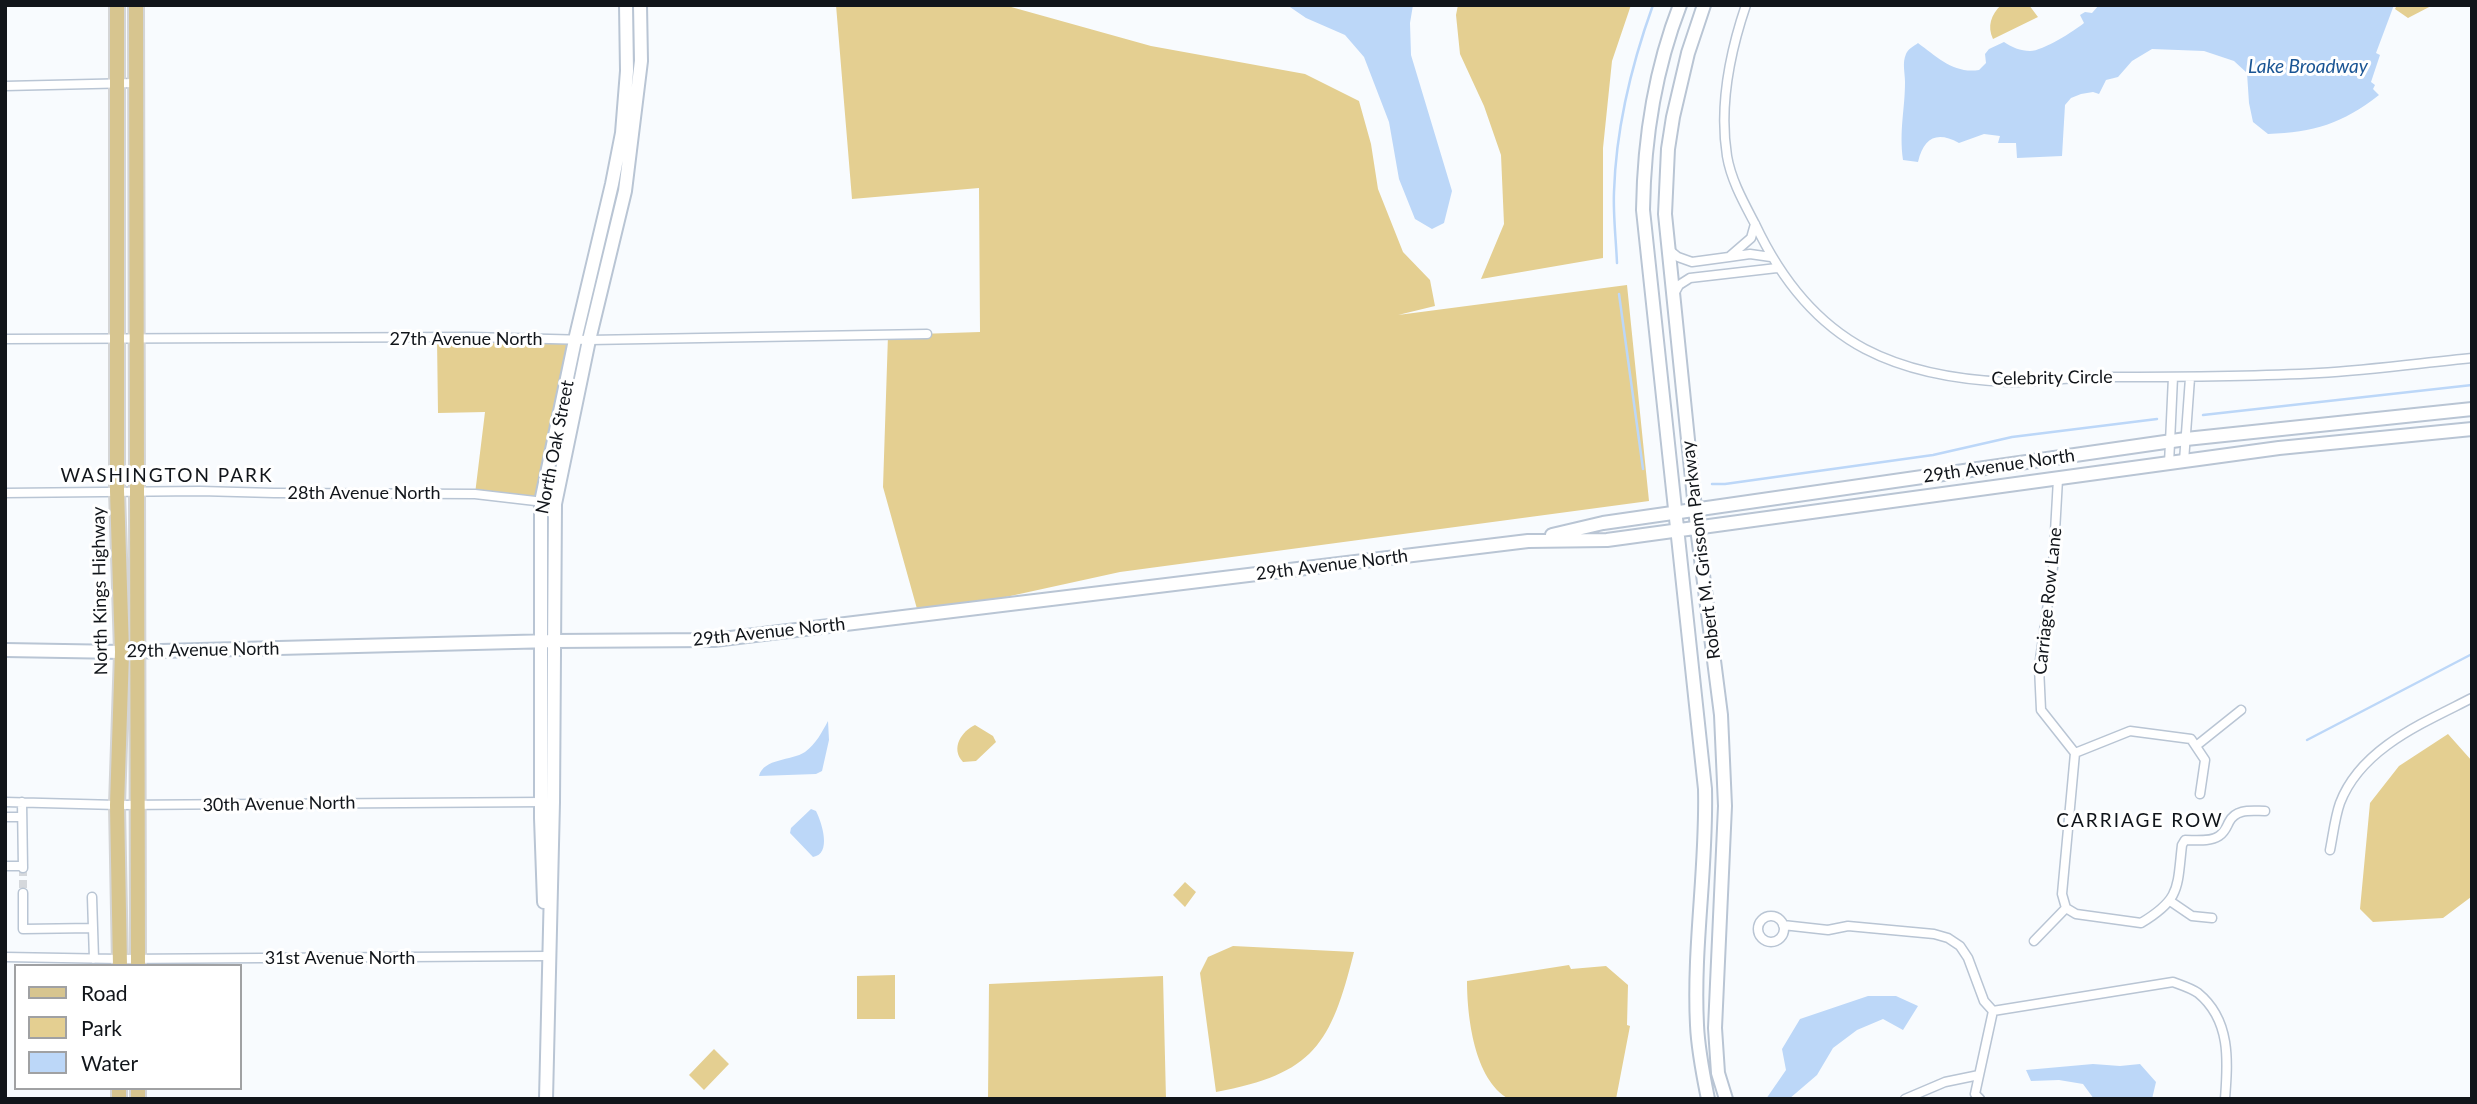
<!DOCTYPE html>
<style>
body{margin:0}
#map{position:relative;width:2477px;height:1104px;overflow:hidden;background:#f8fbfe;font-family:Lato,sans-serif}
canvas{display:block}
.frame{position:absolute;inset:0;border:7px solid #11151a;pointer-events:none}
.legend{position:absolute;left:14px;top:964px;width:228px;height:126px;box-sizing:border-box;background:#fff;border:2px solid #a0a1a3;margin:0;padding:9px 12px;list-style:none;font-size:21px;color:#11151a}
.legend li{display:flex;align-items:center;gap:14px;height:35px}
.legend b{width:35px;border:2px solid #a0a1a3}
</style>
<div id="map">
<canvas width="2477" height="1104"></canvas>
<div class="frame"></div>
<ul class="legend">
<li><b style="height:9px;background:#d7c58f"></b>Road</li>
<li><b style="height:19px;background:#e4cf91"></b>Park</li>
<li><b style="height:19px;background:#bcd7f8"></b>Water</li>
</ul>
</div>
<script>
const ctx = document.querySelector('canvas').getContext('2d');
ctx.lineJoin = 'round';
function paint(path, color) { ctx.fillStyle = color; ctx.fill(path, 'evenodd'); }
function strokePath(path, color, width, dash) { ctx.strokeStyle = color; ctx.lineWidth = width; ctx.lineCap = dash ? 'butt' : 'round'; ctx.setLineDash(dash || []); ctx.stroke(path); }
function drawText(font, color, halo, rows, align = 'center') {
  ctx.font = font + ' Lato,sans-serif'; ctx.lineWidth = 6; ctx.setLineDash([]); ctx.textBaseline = 'middle'; ctx.strokeStyle = halo; ctx.fillStyle = color; for (const [text, x, y, turn = 0] of rows) {
    ctx.save(); ctx.translate(x, y); ctx.rotate((+turn || 0) * Math.PI / 180); ctx.textAlign = isNaN(turn) ? turn : align; if (halo) ctx.strokeText(text, 0, 0); ctx.fillText(text, 0, 0); ctx.restore();
  }
}
paint(new Path2D(`
 M836 5H1004L1151 46 1305 74 1359 101 1371 144 1378 189 1403 252 1430 280 1435 306 1398 315 1627 285 1649 501 1120 572 919 616 883 487 888 335 980 332 979 188 852 199Z
 M1458 5H1631L1612 61 1603 148V258L1481 279 1504 224 1501 155 1484 106 1460 54 1456 15Z
 M2001 5H2029L2038 17 1993 39C1987 26 1991 15 2001 5Z
 M2397 5H2433L2408 18 2395 9Z
 M437 339 575 340 541 502 475 494 485 412 438 413Z
 M975 725 993 736 996 742 976 761 963 762C950 748 962 731 975 725Z
 M2448 734 2472 761 2471 897 2443 918 2373 922 2360 909 2370 803 2399 766Z
 M1185 882 1196 892 1185 907 1173 895Z
 M1233 946 1354 952C1331 1044 1314 1074 1216 1092L1200 973 1208 957Z
 M1569 965 1571 969 1606 966 1628 985 1627 1025 1630 1026 1616 1099H1509C1474 1080 1467 1016 1467 981Z
 M895 975V1019H857V976Z
 M1163 976 1166 1099H988L989 984Z
 M714 1049 729 1064 704 1090 689 1075Z`), '#e4cf91');
paint(new Path2D(`
 M1287 5H1413L1410 23 1411 55 1452 191 1444 223 1432 229 1415 219 1399 179 1389 122 1364 57 1345 35 1306 18Z
 M2099 5H2394L2376 53 2380 55 2371 82 2375 85 2373 89 2379 95C2342 124 2314 132 2268 134L2253 122 2249 103 2247 73 2234 61 2204 51 2152 49 2132 61 2118 77 2106 80 2099 94 2093 92 2081 94 2071 98 2065 105 2062 156 2017 158 2016 143H1998L2000 136 1984 134 1959 143C1937 131 1924 137 1918 162L1903 160C1899 129 1905 110 1905 82 1905 72 1902 63 1906 54 1908 49 1914 46 1918 43 1937 57 1954 74 1979 70L1986 63 1985 54 1989 49 2004 42C2011 47 2021 51 2030 51 2043 51 2074 31 2084 23L2080 15 2085 12 2092 13Z
 M828 721 829 740 822 771 816 774 759 776C764 758 791 761 805 752 816 744 822 732 828 721Z
 M811 809 816 811C822 823 832 854 813 857L790 833 791 828Z
 M1868 996H1896L1918 1006 1903 1030 1883 1019 1857 1030 1833 1048 1817 1075 1789 1099H1766L1786 1070 1782 1049 1800 1019Z
 M2093 1064 2120 1066 2140 1064 2156 1082 2152 1099H2094L2083 1084 2059 1080 2031 1081 2026 1070Z`), '#bcd7f8');
strokePath(new Path2D(`
 M1617 263C1616 239 1613 215 1614 192 1616 127 1631 66 1653 5
 M1619 294 1643 469
 M2203 415 2472 385
 M1712 484H1725L1933 455 2012 437 2157 419
 M2307 740 2472 654`), '#bcd7f8', 2.5);
strokePath(new Path2D(`
 M23 868V893`), '#d5d8dc', 8, [8, 4]);
const street = new Path2D(`
 M1746 5C1730 52 1719 106 1727 156 1731 180 1744 203 1755 224 1779 275 1814 322 1865 349 1909 372 1958 380 2008 382 2039 382 2071 377 2103 377 2175 377 2247 377 2319 373 2370 370 2421 363 2472 358
 M5 86 135 83
 M1668 249 1678 257 1692 262 1729 257 1751 238 1755 224
 M1729 257 1750 254 1771 257
 M1674 294 1679 285 1690 278 1777 268
 M5 339 471 337 589 340 927 334
 M2184 461 2190 378
 M2169 464 2173 377
 M2058 479 2053 567 2039 667 2041 710 2075 753 2062 894 2066 908 2076 914 2141 923C2181 899 2177 888 2182 845L2185 840C2196 840 2210 842 2219 836 2225 832 2226 828 2229 822 2236 808 2252 811 2265 811
 M5 493 200 491 274 493 475 494 544 502
 M2196 746 2241 710
 M2075 753 2130 731 2191 739 2205 760 2200 794
 M5 802 117 805 545 802
 M22 802 23 868
 M5 817H22
 M2330 850C2333 835 2335 817 2340 803 2361 748 2423 723 2472 698
 M5 866H23
 M23 893V929L93 928
 M92 897 94 959
 M2170 901 2192 916 2212 918
 M1758 929a13 13 0 1 1 26 0a13 13 0 1 1-26 0Z
 M1783 925 1828 930 1848 926 1934 934 1948 938 1960 946 1968 958 1984 1001 1993 1011
 M2034 941 2066 908
 M5 957 120 959 548 956
 M1905 1099 1945 1082 1979 1075
 M1980 1099 1975 1094 1993 1011 2173 982C2181 985 2191 988 2198 993 2231 1020 2228 1061 2225 1099`);
const secondary = new Path2D(`
 M1680 5C1654 72 1644 139 1643 210L1705 789C1707 868 1693 946 1697 1025 1698 1050 1703 1074 1708 1099
 M1704 5 1688 53 1673 117 1668 149 1665 214 1697 528 1721 715 1725 806 1715 1028 1718 1073 1726 1099
 M1552 535 1603 523 2186 439 2472 409
 M5 650 122 652 553 641 714 640 1528 541 1607 540 2279 448 2472 429
 M544 902 541 818V502L575 340 612 184 622 133 627 71 626 5
 M546 1099 553 802 555 504 589 340 625 191 641 61 640 5`);
const primary = new Path2D(`
 M117 5V491L122 652 117 805 120 966
 M136 5 138 966
 M119 1099V1088
 M138 1099V1088`);
strokePath(street, '#b9c5d4', 11);
strokePath(secondary, '#b9c5d4', 16);
strokePath(primary, '#d4d5d6', 18);
strokePath(street, '#fff', 8);
strokePath(secondary, '#fff', 12);
strokePath(primary, '#d7c58f', 14);
drawText('18px', '#11151a', '#fff', [
 ["27th Avenue North",466,339],
 ["Celebrity Circle",2052,378,-1],
 ["North Oak Street",555,447,-79],
 ["29th Avenue North",1999,466,-8],
 ["28th Avenue North",364,493],
 ["Robert M. Grissom Parkway",1701,550,-97],
 ["29th Avenue North",1332,565,-7],
 ["North Kings Highway",100,591,-91],
 ["Carriage Row Lane",2048,601,-84],
 ["29th Avenue North",769,632,-6],
 ["29th Avenue North",203,650,-1],
 ["30th Avenue North",279,804,-1],
 ["31st Avenue North",340,958]
]);
drawText('italic 19px', '#1a5594', '#fff', [
 ["Lake Broadway",2308,67]
]);
ctx.letterSpacing = '2px';
drawText('19px', '#11151a', '#fff', [
 ["WASHINGTON PARK",167,476],
 ["CARRIAGE ROW",2140,821]
]);
ctx.letterSpacing = '0px';
</script>
